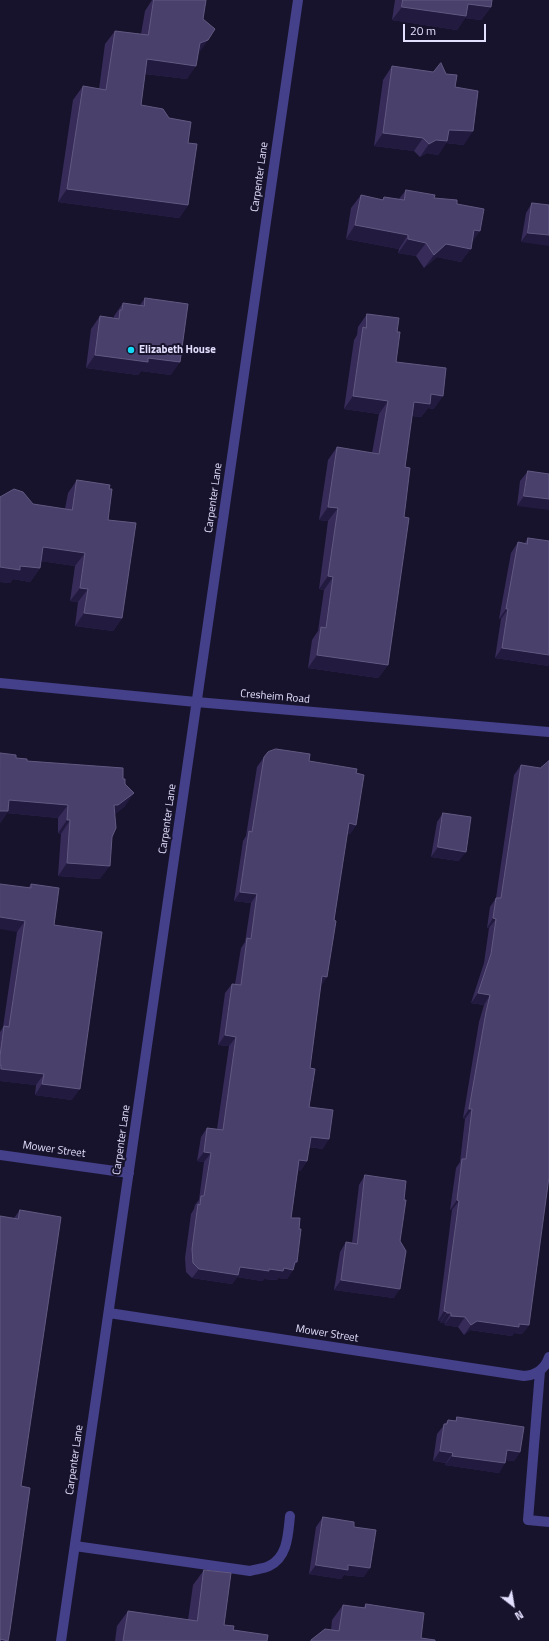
<!DOCTYPE html>
<style>
body{margin:0}
#map{position:relative;width:549px;height:1641px;overflow:hidden;background:#18132c;font-family:"Titillium Web",sans-serif}
canvas{display:block}
.north{position:absolute;left:493px;top:1585px;width:40px;height:40px;-webkit-text-stroke:3px #18132c;paint-order:stroke;rotate:149deg;font-size:11px;font-weight:700;line-height:16px;text-align:center;color:#e3dffe}
.north::after{content:'';display:block;margin:auto;width:14px;height:18px;background:#e3dffe;clip-path:polygon(50% 0,100% 100%,50% 72%,0 100%)}
.scale{position:absolute;left:403px;top:24px;width:83px;height:18px;box-sizing:border-box;border:2px solid #e3dffe;border-top:0;padding-left:5px;font-size:12px;line-height:14px;white-space:nowrap;color:#e3dffe;-webkit-text-stroke:3px #18132c;paint-order:stroke}
</style>
<div id="map">
<canvas width="549" height="1641"></canvas>
<div class="north">N</div>
<div class="scale">20 m</div>
</div>
<script>
const ctx = document.querySelector('canvas').getContext('2d');
ctx.lineJoin = 'round';
function strokePath(path, color, width, dash) { ctx.strokeStyle = color; ctx.lineWidth = width; ctx.lineCap = dash ? 'butt' : 'round'; ctx.setLineDash(dash || []); ctx.stroke(path); }
function paint(path, color) { ctx.fillStyle = color; ctx.fill(path, 'evenodd'); }
function drawText(font, color, halo, rows, align = 'center') {
  ctx.font = font + ' "Titillium Web",sans-serif'; ctx.lineWidth = 4; ctx.setLineDash([]); ctx.textBaseline = 'middle'; ctx.strokeStyle = halo; ctx.fillStyle = color; for (const [text, x, y, turn = 0] of rows) {
    ctx.save(); ctx.translate(x, y); ctx.rotate((+turn || 0) * Math.PI / 180); ctx.textAlign = isNaN(turn) ? turn : align; if (halo) ctx.strokeText(text, 0, 0); ctx.fillText(text, 0, 0); ctx.restore();
  }
}
strokePath(new Path2D(`
 M0 683 196 702 549 732
 M0 1155 129 1173
 M109 1313 524 1376C537 1375 545 1369 549 1357
 M540 1371 528 1520 549 1522
 M75 1546 250 1571C256 1569 263 1569 269 1566 288 1557 288 1534 290 1516
 M61 1641 298 0`), '#444089', 10);
paint(new Path2D(`
 M152 0H206L198 53 187 79 145 74 141 105 169 118 188 143V205L179 218 58 202 73 100 83 86 99 89 105 44 115 31 141 34 145 11Z
 M395 0H492L491 7 481 20 465 18 457 30 392 20Z
 M392 66 446 74 455 87 464 145 446 143 438 155 427 153 420 157 414 151 374 146 383 80Z
 M406 190 457 204 472 242 461 262 437 257 424 268 416 256 398 253 399 249 346 239 351 208 361 195 382 200 384 197 399 199Z
 M532 203 549 205 521 242 526 213Z
 M145 298 171 375 141 371 138 375 86 368 91 329 100 316 114 318V316L123 303 140 305Z
 M367 314 397 332 396 362 434 409 428 408 421 417 412 416 405 467 404 517 388 665 378 678 308 668 312 640 318 631 324 590 319 589 328 521 319 520 328 460 337 447 372 453 379 414 344 409 354 340 357 335 358 327Z
 M528 471 549 474 517 506 520 481Z
 M77 480 108 520 122 618 113 631 75 626 78 602 70 601 75 566 41 561 40 568 30 582 13 579 10 583 0 582V497L33 504 65 509 68 493Z
 M528 538 549 666 495 658 501 619H499L511 553 518 542 524 544Z
 M0 753 27 761 123 779 125 806 115 814 112 837 100 879 58 876 61 834 58 833V818L7 813 0 823Z
 M264 757 309 761 356 773V825L350 834H347L321 986 310 1068 309 1107 323 1149 309 1147 307 1161 300 1171 298 1170 291 1218 294 1268 287 1279 278 1278 277 1280 264 1279 262 1281 237 1277 232 1284 192 1278 186 1272 185 1258 191 1214 194 1209 195 1205 199 1200 204 1162 197 1161 201 1137 207 1128 217 1129 229 1046 218 1045 225 993 232 984H235L241 948 245 942 251 903 234 901 243 841 246 836 257 767Z
 M521 765 529 1325 522 1334 514 1333 512 1336 470 1330 464 1335 458 1327 444 1325 445 1323H440L441 1321H438L452 1210H450L456 1168 460 1162 465 1119 463 1118 479 1022 484 1005 471 1003 484 963 489 928H487L490 907 496 898 514 775Z
 M443 813 459 861 431 857 437 822Z
 M31 884 54 925 72 1100 35 1095 36 1085 0 1081V1032L3 1027 17 932 28 888Z
 M365 1175 404 1200 394 1298 334 1290 340 1252 346 1242 352 1243 359 1185Z
 M20 1210 21 1486 8 1641H0L14 1218Z
 M457 1417 520 1452 514 1461 506 1460 499 1473 445 1465 446 1463 433 1461 437 1434 448 1420 455 1421Z
 M323 1517 354 1527 364 1577 344 1575 341 1579 309 1574 316 1527Z
 M204 1570 224 1625 233 1630 267 1641H115L117 1626 128 1611 188 1620 193 1585Z
 M366 1604 421 1638 435 1641H310L311 1640 331 1630 332 1620 343 1605 363 1608Z`), '#372c59');
paint(new Path2D(`
 M468 4 491 7 481 20 465 18 457 30 392 20 402 7Z
 M208 40 199 53 200 43Z
 M147 59 196 66 187 79 137 73Z
 M449 130 473 131 464 145 446 143 438 155 427 153 420 157 429 144Z
 M383 133 423 138 414 151 374 146Z
 M67 189 188 205 179 218 58 202Z
 M355 225 408 235 399 249 346 239Z
 M474 230 480 231 471 244Z
 M528 233 549 235V246L521 242Z
 M408 239 426 243 416 256 398 253Z
 M446 244 471 249 461 262 437 257 424 268 434 255Z
 M95 355 148 358 180 362 171 375 141 371 138 375 86 368Z
 M431 394 443 396 434 409 428 408 421 417 405 415 414 402Z
 M353 396 388 401 379 414 344 409Z
 M524 496 549 499V510L517 506Z
 M328 507 338 508 328 521 319 520Z
 M43 547 85 553 75 566 34 560Z
 M20 566 40 568 30 582 13 579 10 583 0 582V567Z
 M328 576 333 577 324 590 319 589Z
 M80 588 88 589 78 602 70 601Z
 M506 609H508L501 619H499Z
 M84 613 122 618 113 631 75 626Z
 M502 648 549 655V666L495 658Z
 M317 655 388 665 378 678 308 668Z
 M134 793 125 806 109 819 114 805Z
 M9 800 68 805 58 818 7 813 0 823V811Z
 M67 820H70L61 834 58 833Z
 M349 823 356 825 350 834 342 833Z
 M438 847 466 852 459 861 431 857Z
 M67 863 110 866 100 879 58 876Z
 M240 892 257 894 251 903 234 901Z
 M0 917 25 921 17 932 0 929Z
 M493 918 496 919 489 928H487Z
 M322 976 327 977 321 986Z
 M478 993 490 995 484 1005 471 1003Z
 M225 1035 236 1037 229 1046 218 1045Z
 M1 1069 44 1074 36 1085 0 1081V1070Z
 M42 1084 80 1089 72 1100 35 1095Z
 M469 1109H472L465 1119 463 1118Z
 M311 1137 329 1139 323 1149 304 1146Z
 M204 1152 211 1153 204 1162 197 1161Z
 M299 1160 307 1161 300 1171 292 1170Z
 M457 1200 459 1201 452 1210H450Z
 M295 1262H297L292 1270H293L287 1279 278 1278 277 1280 264 1279 262 1281 237 1277 232 1284 192 1278 199 1269 240 1267 269 1269 284 1268Z
 M341 1280 400 1289 394 1298 334 1290Z
 M444 1311 447 1312 441 1321H438Z
 M447 1313H451L445 1323H440Z
 M451 1316 465 1317 458 1327 444 1325Z
 M477 1321 519 1324 529 1325 522 1334 514 1333 512 1336 470 1330 464 1335 471 1325Z
 M507 1450 520 1452 514 1461 501 1460Z
 M440 1451 453 1453 446 1463 433 1461Z
 M452 1456 505 1463 499 1473 445 1465Z
 M316 1565H348L370 1568 364 1577 344 1575 341 1579 309 1574Z
 M0 1639 8 1641H0Z`), '#231a40');
const building = new Path2D(`
 M154 0H206L203 19 215 29 208 40 200 43 196 66 147 59 141 105 163 109 169 118 191 122 188 143 197 144 188 205 67 189 83 86 106 90 115 31 148 35Z
 M403 0H492L491 7 468 4 466 16 402 7Z
 M441 63 446 74 457 75 455 87 478 91 473 131 449 130 447 141 436 140 429 144 423 138 383 133 392 66 433 72Z
 M406 190 435 195 434 198 457 200V204L484 209 480 231 474 230 471 249 446 244 434 255 426 243 408 239V235L355 225 361 195 383 200 384 197 404 200Z
 M532 203 549 205V235L528 233Z
 M145 298 188 304 180 362 148 358V362L95 355 100 316 119 319 120 310H122L123 303 144 306Z
 M367 314 399 318 397 332H400L396 362 446 368 443 396 431 394 430 404 414 402 405 467 410 468 404 517 409 518 388 665 317 655 321 627 326 628 333 577 328 576 338 508 328 507 337 447 379 454 388 401 353 396 363 327 366 328Z
 M528 471 549 474V499L524 496Z
 M77 480 110 485 109 489H112L108 520 136 523 122 618 84 613 88 589 80 588 85 553 43 547 40 568 20 566V570L0 567V497L14 489 23 492 33 504 72 510Z
 M528 538 549 541V655L502 648 508 609H506L518 542 527 544Z
 M276 749 310 754 309 761 357 769 356 773 364 775 356 825 349 823 334 920 336 921 327 977 322 976 310 1068 315 1069 309 1107 333 1110 329 1139 311 1137 307 1161 299 1160 291 1218H300L299 1229H301L297 1262H295L293 1270 284 1268 283 1271 269 1269V1271L240 1267 238 1275 199 1269 193 1263 192 1249 198 1204 200 1205 201 1196H204L211 1153 204 1152 207 1128 223 1130 236 1037 225 1035 232 984 241 985 247 938 251 939 257 894 240 892 249 831 252 832 264 757 268 752Z
 M0 753 16 755V758L27 759V761L123 768V779H125V784L134 793 118 805H114L116 828 112 837 110 866 67 863 70 820H67L68 805 9 800 8 811H0Z
 M549 761V1177L529 1325 519 1324V1327L477 1321 471 1325 465 1317 451 1316V1313H447V1312L444 1311 459 1201 457 1200 462 1159H466L472 1109H469L486 1012 490 995 478 993 491 954 496 919 493 918 496 898H501L521 765 540 768Z
 M443 813 471 817 466 852 438 847Z
 M0 884 31 888V884L59 888 54 925 102 932 80 1089 42 1084 44 1074 1 1069V1065H0V1056L4 1026 9 1027 25 921 0 917Z
 M365 1175 406 1181 404 1200H406L400 1241 406 1251 400 1289 341 1280 346 1242 357 1244Z
 M20 1210 61 1217 21 1486 30 1488 10 1630 8 1641 0 1639V1641V1216L18 1219Z
 M457 1417 524 1427 520 1452 507 1450 505 1463 452 1456 453 1453 440 1451 444 1424H447L448 1420 456 1421Z
 M323 1517 354 1522V1527L376 1530 370 1568 348 1565V1570L316 1565Z
 M204 1570 231 1573 224 1625 234 1626 233 1630 268 1635 267 1641H123L128 1611 197 1621Z
 M366 1604 424 1613 421 1638 435 1640V1641H311V1640L325 1629 339 1631 343 1605 365 1608Z`);
paint(building, '#49406b');
strokePath(building, '#625982', 1);
for (const [x, y, r, color] of [
 [131,350,4,"#12daf6"]
]) { const dot = new Path2D(); dot.arc(x, y, r, 0, 2 * Math.PI); ctx.fillStyle = color; ctx.fill(dot); strokePath(dot, '#18132c', 1.5); }
drawText('11px', '#e3dffe', '#18132c', [
 ["Carpenter Lane",260,177,-82],
 ["Carpenter Lane",214,498,-82],
 ["Cresheim Road",275,697,5],
 ["Carpenter Lane",168,819,-82],
 ["Carpenter Lane",122,1140,-82],
 ["Mower Street",54,1150,8],
 ["Mower Street",327,1334,9],
 ["Carpenter Lane",75,1460,-82]
]);
drawText('bold 11px', '#e3dffe', '#18132c', [
 ["Elizabeth House",139,350]
], 'left');
</script>
